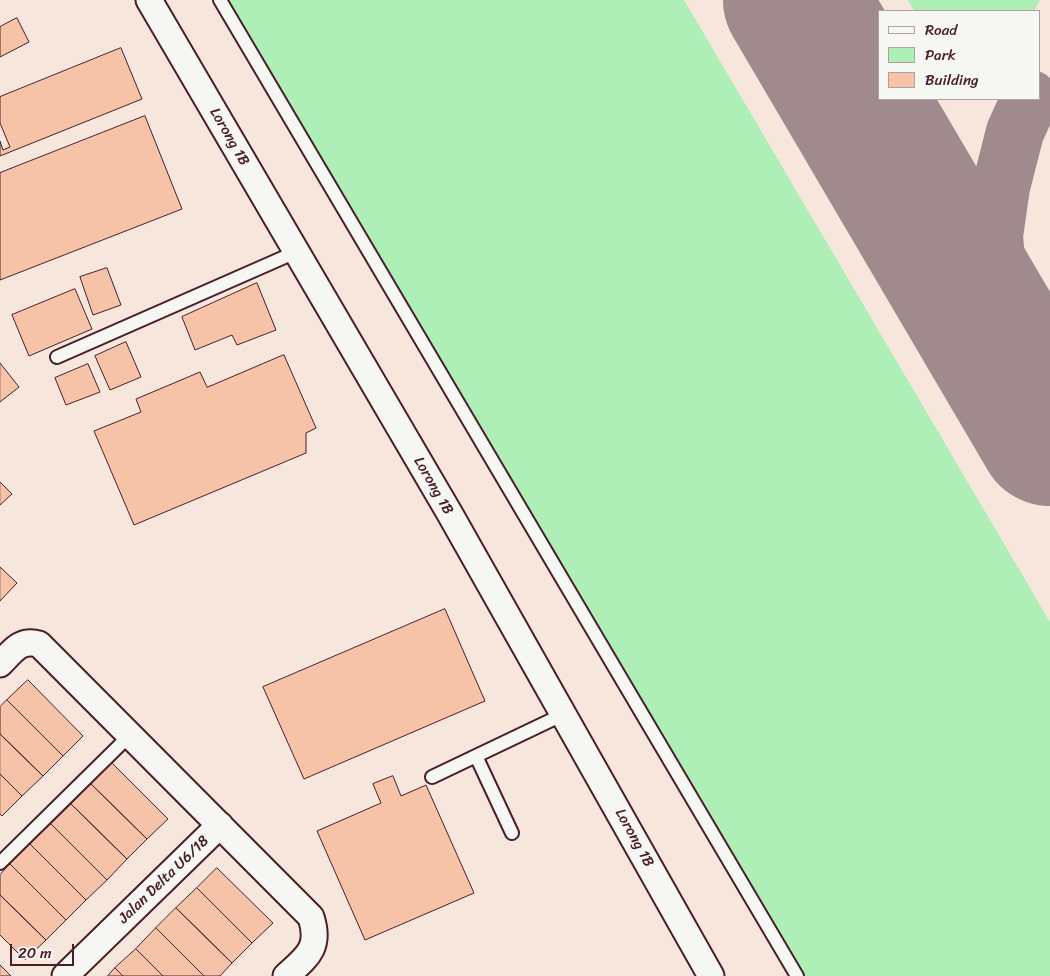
<!DOCTYPE html>
<html>
<head>
<meta charset="utf-8">
<style>
  body { margin:0 }
  #map { position:relative; width:1050px; height:976px; overflow:hidden; background:#f6f6f2; font-family:Sriracha,sans-serif }
  canvas { display:block }
  .legend { position:absolute; left:878px; top:10px; width:162px; height:90px; box-sizing:border-box; background:#f6f6f2; border:1px solid #b1a0a2; margin:0; padding:6px 9px; list-style:none; font-size:15px; color:#4a1f2b }
  .legend li { display:flex; align-items:center; gap:10px; height:25px }
  .legend b { width:25px; border:1px solid #b1a0a2 }
  .scale { position:absolute; left:10px; top:944px; width:64px; height:22px; box-sizing:border-box; border:2px solid #4a1f2b; border-top:0; padding-left:6px; font-size:15px; line-height:18px; white-space:nowrap; color:#4a1f2b; -webkit-text-stroke:4px #f6f6f2; paint-order:stroke }
</style>
</head>
<body>
<div id="map">
<canvas width="1050" height="976"></canvas>
<ul class="legend">
<li><b style="height:6px;background:#f6f6f2"></b>Road</li>
<li><b style="height:14px;background:#aeeeb7"></b>Park</li>
<li><b style="height:14px;background:#f6c2a8"></b>Building</li>
</ul>
<div class="scale">20 m</div>
</div>
<script>
const ctx = document.querySelector('canvas').getContext('2d');
ctx.lineJoin = 'round';
function paint(path, color) {
  ctx.fillStyle = color;
  ctx.fill(path, 'evenodd');
}
function trace(path, color, width, dash) {
  ctx.strokeStyle = color;
  ctx.lineWidth = width;
  ctx.lineCap = dash ? 'butt' : 'round';
  ctx.setLineDash(dash || []);
  ctx.stroke(path);
}
function label(font, color, halo, rows, align = 'center') {
  ctx.font = font + ' Sriracha,sans-serif';
  ctx.lineWidth = 4;
  ctx.setLineDash([]);
  ctx.textBaseline = 'middle';
  ctx.strokeStyle = halo;
  ctx.fillStyle = color;
  for (const [text, x, y, turn = 0] of rows) {
    ctx.save();
    ctx.translate(x, y);
    ctx.rotate((+turn || 0) * Math.PI / 180);
    ctx.textAlign = isNaN(turn) ? turn : align;
    if (halo) ctx.strokeText(text, 0, 0);
    ctx.fillText(text, 0, 0);
    ctx.restore();
  }
}
paint(new Path2D(`
  M0,0H1050V976H0ZM879,11H1039V99H879Z`), '#f6e6dc');
paint(new Path2D(`
  M224,0H684L1050,622V976H793Z
  M908,0H1040L1034,11H914Z`), '#aeeeb7');
trace(new Path2D(`
  M1012,369L998,283L994,236L1001,187L1015,132L1030,99`), '#a08a8e', 58);
trace(new Path2D(`
  M795,0L1050,434`), '#a08a8e', 144);
const building = new Path2D(`
  M17,18L29,42L0,57V27Z
  M121,48L142,99L0,156V141L3,150L10,147L0,123V97Z
  M145,116L182,209L0,280V173Z
  M107,268L121,305L93,315L80,277Z
  M257,283L276,330L237,345L232,335L195,350L182,317Z
  M75,289L92,329L29,356L12,315Z
  M126,342L141,377L110,390L95,356Z
  M284,355L316,428L306,433V453L134,525L94,431L141,412L136,399L200,372L207,387Z
  M0,363L19,387L0,402Z
  M88,364L100,392L66,405L55,378Z
  M0,482L12,494L0,505Z
  M0,567L17,583L0,601Z
  M445,609L485,701L304,779L263,687Z
  M28,680L83,736L63,756L7,700Z
  M7,700L63,756L43,776L0,734V707Z
  M0,734L43,776L22,796L0,774Z
  M112,763L168,819L147,839L91,784Z
  M0,774L22,796L2,816L0,814Z
  M393,776L401,796L426,785L474,893L365,940L317,831L381,803L373,784Z
  M91,784L147,839L127,859L71,804Z
  M71,804L127,859L107,880L51,824Z
  M51,824L107,880L86,900L30,844Z
  M30,844L86,900L66,920L10,864Z
  M10,864L66,920L46,940L0,895V875Z
  M217,868L273,923L252,943L197,888Z
  M197,888L252,943L232,963L176,908Z
  M0,895L46,940L25,960L0,935Z
  M176,908L232,963L220,976H204L156,928Z
  M156,928L204,976H163L136,949Z
  M136,949L163,976H123L115,968Z
  M0,965L11,976H0Z
  M115,968L123,976H108Z`);
paint(building, '#f6c2a8');
trace(building, '#4a1f2b', 1);
const lane = new Path2D(`
  M220,0L797,976
  M57,357L296,252
  M476,756L512,833
  M432,777L564,714
  M0,863L130,735`);
const street = new Path2D(`
  M149,0L450,514L711,976
  M0,664C13,651 20,639 39,644L311,917C321,948 307,957 286,976
  M65,976L220,825`);
trace(lane, '#4a1f2b', 16);
trace(street, '#4a1f2b', 29);
trace(lane, '#f6f6f2', 12);
trace(street, '#f6f6f2', 25);
label('15px', '#4a1f2b', '#f6f6f2', [
  ["Lorong 1B",229,137,60],
  ["Lorong 1B",433,486,60],
  ["Lorong 1B",634,838,61],
  ["Jalan Delta U6/18",164,880,-44]
]);
</script>
</body>
</html>
